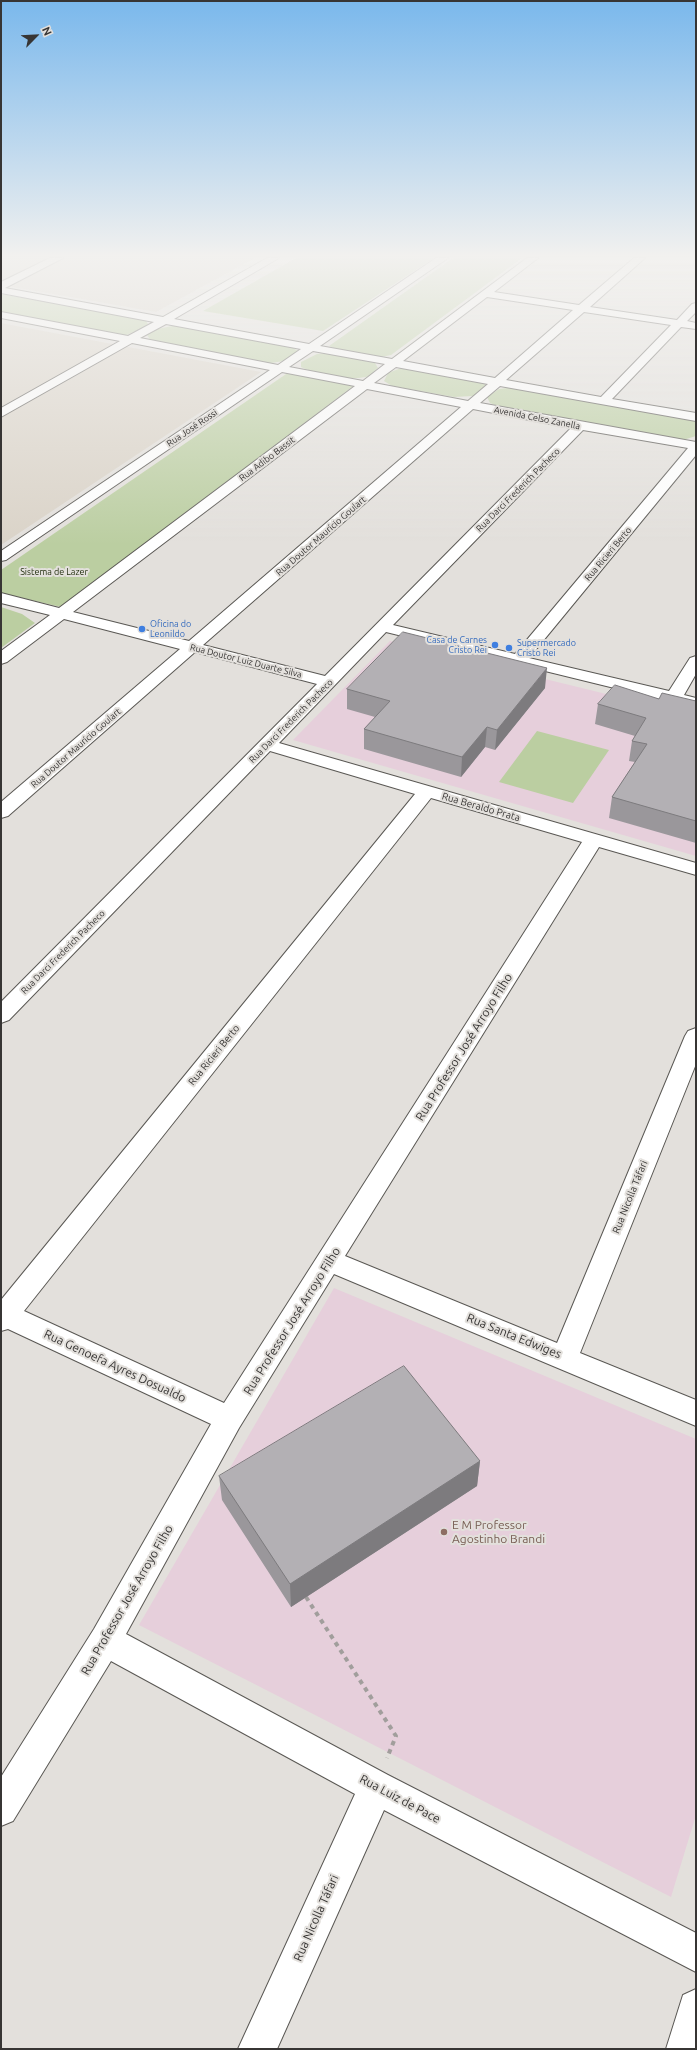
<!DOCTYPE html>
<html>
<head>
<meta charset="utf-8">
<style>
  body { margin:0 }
  #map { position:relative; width:697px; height:2050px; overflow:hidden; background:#e3e0dc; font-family:Ubuntu,sans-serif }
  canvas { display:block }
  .frame { position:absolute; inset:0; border:2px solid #373534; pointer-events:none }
  .north { position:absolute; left:16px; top:16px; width:40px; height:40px; -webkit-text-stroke:3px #e3e0dc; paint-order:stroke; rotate:66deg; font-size:11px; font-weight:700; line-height:16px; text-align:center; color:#373534 }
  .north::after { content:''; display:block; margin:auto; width:14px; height:18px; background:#373534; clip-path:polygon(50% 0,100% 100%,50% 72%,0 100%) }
</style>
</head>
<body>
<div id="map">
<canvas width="697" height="2050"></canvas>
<div class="frame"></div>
<div class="north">N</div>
</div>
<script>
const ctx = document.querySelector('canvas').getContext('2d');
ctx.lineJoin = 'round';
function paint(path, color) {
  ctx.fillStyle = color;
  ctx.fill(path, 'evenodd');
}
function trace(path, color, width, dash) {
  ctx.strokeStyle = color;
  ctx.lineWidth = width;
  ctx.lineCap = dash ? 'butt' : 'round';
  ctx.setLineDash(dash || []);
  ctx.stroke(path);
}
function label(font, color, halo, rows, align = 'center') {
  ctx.font = font + ' Ubuntu,sans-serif';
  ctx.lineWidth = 4;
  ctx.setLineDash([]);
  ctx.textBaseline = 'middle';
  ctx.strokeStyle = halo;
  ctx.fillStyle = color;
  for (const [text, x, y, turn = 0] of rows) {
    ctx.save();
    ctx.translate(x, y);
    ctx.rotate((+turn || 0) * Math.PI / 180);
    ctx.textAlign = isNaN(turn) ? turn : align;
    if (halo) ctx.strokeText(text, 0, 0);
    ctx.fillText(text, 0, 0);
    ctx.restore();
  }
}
paint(new Path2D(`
  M1,258H255L156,312L1,285Z
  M1,323L261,372L1,545Z`), '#dad3c8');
paint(new Path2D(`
  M390,641L696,716V856L293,740Z
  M334,1288L696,1439V1815L671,1897L139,1625Z`), '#e6cfdb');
paint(new Path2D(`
  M296,258H434L323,331L203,311Z
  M453,258H522L391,355C373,360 346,354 329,346Z
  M1,294L145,319L148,324L147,326L124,336L1,313Z
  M177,325L291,346L299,352L284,361L271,363L151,341L147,335L157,329Z
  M327,353L375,363L378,368C375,370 372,374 369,376C354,382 315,374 301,367V362L317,354Z
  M401,368L477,380L486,385L484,390L473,396L454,397L392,386L384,381L388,373Z
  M289,372L356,384L61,607L1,593V570Z
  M515,387L691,420L696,422V436L680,441L500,407L490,403L487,397L499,389Z
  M1,607L22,614L35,623L1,648Z
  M537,731L609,750L573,803L499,782Z`), '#bbcea1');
const minor = new Path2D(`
  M50,258H63L5,288L163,317L267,258H279L174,319L309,344L436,258H448L320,346L392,359L527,258H538L494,292L579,305L634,258H645L590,307L677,320L692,304L696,303V312L687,321L696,323V329L681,327L612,399L696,413V421L500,386L480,403L696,442V455L529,658L669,691L690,658L696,656V674L684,695L696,698V708L386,632L279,743L696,863V875L599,847L345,1256L557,1343L685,1036L688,1031L696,1028V1064L580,1353L696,1400V1426L334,1274L239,1428L126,1634L388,1775L696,1933V1972L384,1810L277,2049H238L355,1794L111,1661L13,1821L1,1826V1777L94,1629L211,1424L8,1329L1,1331V1300L415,794L270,751L9,1020L1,1023V1002L317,684L195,652L8,816L1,818V802L180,649L64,619L7,662L1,664V651L50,615L1,603V593L59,608L355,386L282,372L6,560L1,561V551L270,370L132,343L1,417V408L120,341L1,318V312L128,336L154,322L1,293V282ZM487,297L573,310L495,378L403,361ZM584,312L671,325L601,397L506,380ZM166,324L301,349L278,365L140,338ZM313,351L385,364L363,381L289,367ZM396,367L488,384L468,401L374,383ZM367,389L461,407L189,641L73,612ZM473,409L571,428L325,676L203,645ZM583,430L688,448L515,654L393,625ZM431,798L582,842L224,1403L24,1311Z
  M696,1989V2049H666L683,1995Z`);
trace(minor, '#5a5854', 2);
trace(new Path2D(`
  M306,1597L396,1736L387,1758`), '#a19e9c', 4, [4.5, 4.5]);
paint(minor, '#fff');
paint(new Path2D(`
  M545,688L495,750L485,747L461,777L364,749V729L375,717L347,709V689Z
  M659,699L696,701V843L609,818L612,797L635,762L629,761L632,741L635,736L595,724L598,704Z
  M480,1461L477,1486L291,1607L222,1500L219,1476Z`), '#9a979b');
paint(new Path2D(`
  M547,668L545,688L495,750L497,730Z
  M487,727L485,747L461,777L462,757Z
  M480,1461L477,1486L291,1607L290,1584Z`), '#7d7b7e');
const building = new Path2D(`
  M403,632L547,668L497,730L487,727L462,757L364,729L390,701L347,689Z
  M615,685L659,699L662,693L696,701V821L612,797L647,744L632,741L646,718L598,704Z
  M404,1366L480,1461L290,1584L219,1476Z`);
paint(building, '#b3b0b4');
trace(building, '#7d7b7e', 1);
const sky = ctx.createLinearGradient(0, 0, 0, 545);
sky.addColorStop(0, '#7ab8ec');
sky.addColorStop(0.47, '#f2f1ef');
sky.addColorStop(1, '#f2f1ef00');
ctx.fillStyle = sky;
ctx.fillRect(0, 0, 697, 545);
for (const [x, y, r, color] of [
  [142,629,4,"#3f7fe0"],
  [495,645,4,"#3f7fe0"],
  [509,648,4,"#3f7fe0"],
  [444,1532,4,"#8d6e63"]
]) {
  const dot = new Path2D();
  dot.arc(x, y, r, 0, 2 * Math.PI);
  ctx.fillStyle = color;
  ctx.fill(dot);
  trace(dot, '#e3e0dc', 1.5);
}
label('9px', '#373534', '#e3e0dc', [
  ["Avenida Celso Zanella",537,418,11],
  ["Rua José Rossi",192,428,-34],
  ["Rua Adibo Bassit",267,459,-37],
  ["Rua Darci Frederich Pacheco",518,490,-45],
  ["Rua Doutor Maurício Goulart",321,536,-41],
  ["Rua Ricieri Berto",608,554,-50],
  ["Rua Doutor Luiz Duarte Silva",246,661,14],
  ["Rua Darci Frederich Pacheco",291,721,-45],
  ["Rua Doutor Maurício Goulart",76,748,-41],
  ["Rua Darci Frederich Pacheco",63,952,-45]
]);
label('9px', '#243010', '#e3e0dc', [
  ["Sistema de Lazer",54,572]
]);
label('9px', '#366cbe', '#e3e0dc', [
  ["Oficina do",150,624],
  ["Leonildo",150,634],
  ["Casa de Carnes",487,640,"right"],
  ["Cristo Rei",487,650,"right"],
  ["Supermercado",517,643],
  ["Cristo Rei",517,653]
], 'left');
label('10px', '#373534', '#e3e0dc', [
  ["Rua Beraldo Prata",481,807,16],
  ["Rua Ricieri Berto",214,1055,-51],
  ["Rua Nicolla Táfari",630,1197,-68]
]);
label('12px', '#373534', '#e3e0dc', [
  ["Rua Professor José Arroyo Filho",464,1047,-58],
  ["Rua Professor José Arroyo Filho",292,1321,-58],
  ["Rua Santa Edwiges",514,1336,22],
  ["Rua Genoefa Ayres Dosualdo",115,1366,25],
  ["Rua Professor José Arroyo Filho",127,1600,-60],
  ["Rua Luiz de Pace",400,1799,28],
  ["Rua Nicolla Táfari",316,1918,-66]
]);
label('12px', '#785e54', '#e3e0dc', [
  ["E M Professor",452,1525],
  ["Agostinho Brandi",452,1539]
], 'left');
</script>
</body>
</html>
